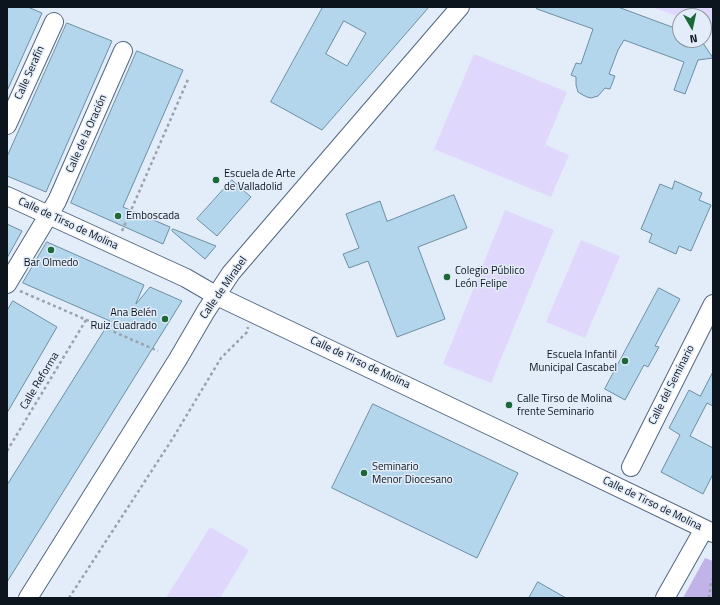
<!DOCTYPE html>
<html>
<head>
<meta charset="utf-8">
<style>
  body { margin:0 }
  #map { position:relative; width:720px; height:605px; overflow:hidden; background:#e3edf9; font-family:"Titillium Web",sans-serif }
  canvas { display:block }
  .frame { position:absolute; inset:0; border:8px solid #0c141e; pointer-events:none }
  .north { position:absolute; left:672px; top:8px; width:40px; height:40px; box-sizing:border-box; background:#e3edf9; border:1px solid #8d96a1; border-radius:50%; rotate:171deg; font-size:11px; font-weight:700; line-height:16px; text-align:center; color:#0c141e }
  .north::after { content:''; display:block; margin:auto; width:14px; height:18px; background:#1b6939; clip-path:polygon(50% 0,100% 100%,50% 72%,0 100%) }
</style>
</head>
<body>
<div id="map">
<canvas width="720" height="605"></canvas>
<div class="frame"></div>
<div class="north">N</div>
</div>
<script>
const ctx = document.querySelector('canvas').getContext('2d');
ctx.lineJoin = 'round';
function paint(path, color) {
  ctx.fillStyle = color;
  ctx.fill(path, 'evenodd');
}
function trace(path, color, width, dash) {
  ctx.strokeStyle = color;
  ctx.lineWidth = width;
  ctx.lineCap = dash ? 'butt' : 'round';
  ctx.setLineDash(dash || []);
  ctx.stroke(path);
}
function label(font, color, halo, rows, align = 'center') {
  ctx.font = font + ' "Titillium Web",sans-serif';
  ctx.lineWidth = 3;
  ctx.setLineDash([]);
  ctx.textBaseline = 'middle';
  ctx.strokeStyle = halo;
  ctx.fillStyle = color;
  for (const [text, x, y, turn = 0] of rows) {
    ctx.save();
    ctx.translate(x, y);
    ctx.rotate((+turn || 0) * Math.PI / 180);
    ctx.textAlign = isNaN(turn) ? turn : align;
    if (halo) ctx.strokeText(text, 0, 0);
    ctx.fillText(text, 0, 0);
    ctx.restore();
  }
}
paint(new Path2D(`
  M652,7H713V28L704,25V16L680,17Z
  M474,54L567,92L543,150L546,145L569,155L551,197L434,149Z
  M505,210L554,230L491,383L443,364Z
  M581,240L620,256L585,338L546,322Z
  M210,527L249,550L220,598H166Z`), '#e0d7fc');
paint(new Path2D(`
  M705,558L713,561V598H683Z`), '#c1b3e7');
const building = new Path2D(`
  M7,7H28L42,13L7,91Z
  M323,7H429L322,130L271,102ZM344,21L366,33L347,66L326,54Z
  M537,7H618L680,30V40H701L713,58L698,60L685,94L674,90L684,62L624,40L618,50L609,74L615,76L610,89L605,88L598,96L591,98L587,97L581,94L578,92L576,85V77L571,75L576,63L581,64L593,29L537,9Z
  M67,23L112,41L46,192L7,176V157Z
  M137,51L183,70L123,207L170,227L163,244L71,203Z
  M232,180L251,197L217,236L197,219Z
  M675,181L702,193L699,200L711,205L691,251L679,246L676,254L649,242L652,234L641,229L660,184L672,189Z
  M454,195L467,228L418,247L445,319L397,337L368,261L349,268L343,254L359,248L346,214L380,201L387,221Z
  M7,224L22,231L7,258Z
  M173,229L216,246L205,259L172,231Z
  M47,242L144,285L136,303V304L150,287L182,301L7,582V485L110,321L23,283Z
  M659,288L680,299L655,346L659,347L648,367L644,365L625,400L605,389Z
  M13,301L57,327L7,413V311Z
  M713,372V406L707,403L690,436L713,448V474L703,494L661,472L680,435L669,428L689,390L700,396Z
  M373,404L518,473L477,558L332,488Z
  M538,582L566,598H529Z`);
paint(building, '#b3d6ec');
trace(building, '#6c8ea1', 1);
const minor = new Path2D(`
  M7,125L54,22
  M7,196L186,278L217,296L499,430L713,533
  M7,284L57,201L123,51
  M631,467L713,304
  M28,598L178,359L206,311L231,273L460,7
  M665,598L704,529`);
trace(minor, '#536781', 20);
trace(new Path2D(`
  M122,231L189,77
  M20,291L158,351
  M7,451L86,320
  M69,598L173,438L221,358L247,332L248,327
  M709,598L711,582L713,579`), '#99a2ae', 2.5, [3, 3]);
trace(minor, '#fff', 18);
for (const [x, y, r, color] of [
  [216,180,4,"#1b6939"],
  [118,216,4,"#1b6939"],
  [51,250,4,"#1b6939"],
  [447,277,4,"#1b6939"],
  [165,319,4,"#1b6939"],
  [625,361,4,"#1b6939"],
  [509,405,4,"#1b6939"],
  [364,473,4,"#1b6939"]
]) {
  const dot = new Path2D();
  dot.arc(x, y, r, 0, 2 * Math.PI);
  ctx.fillStyle = color;
  ctx.fill(dot);
  trace(dot, '#e3edf9', 1.5);
}
label('11px', '#0c141e', '#e3edf9', [
  ["Calle Serafín",30,73,-66],
  ["Calle de la Oración",87,134,-66],
  ["Calle de Tirso de Molina",68,224,25],
  ["Calle de Mirabel",224,288,-55],
  ["Calle de Tirso de Molina",360,363,25],
  ["Calle Reforma",40,381,-59],
  ["Calle del Seminario",672,385,-63],
  ["Calle de Tirso de Molina",652,504,26]
]);
label('11px', '#0c141e', '#e3edf9', [
  ["Escuela de Arte",224,174],
  ["de Valladolid",224,187],
  ["Emboscada",126,216],
  ["Bar Olmedo",51,263,"center"],
  ["Colegio Público",455,271],
  ["León Felipe",455,284],
  ["Ana Belén",157,313,"right"],
  ["Ruiz Cuadrado",157,326,"right"],
  ["Escuela Infantil",617,355,"right"],
  ["Municipal Cascabel",617,368,"right"],
  ["Calle Tirso de Molina",517,399],
  ["frente Seminario",517,412],
  ["Seminario",372,467],
  ["Menor Diocesano",372,480]
], 'left');
</script>
</body>
</html>
